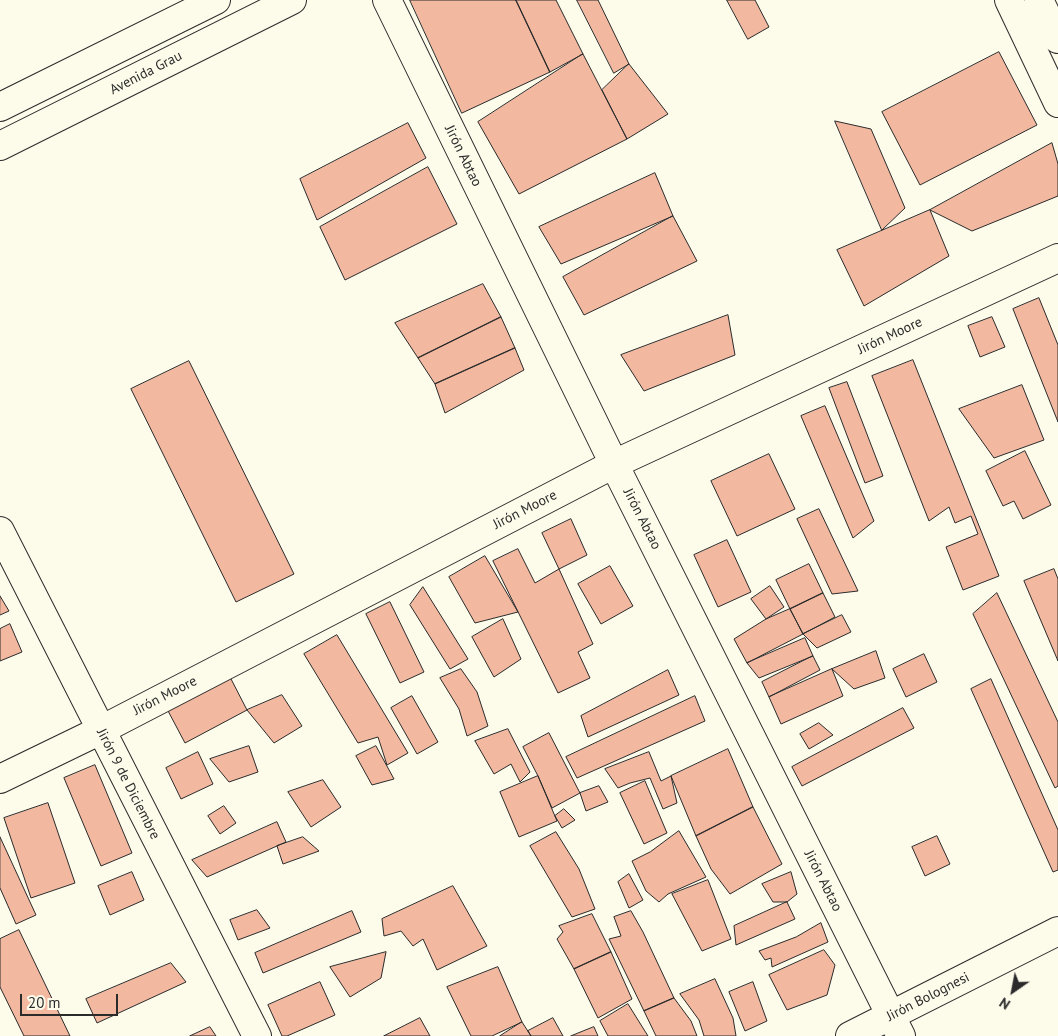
<!DOCTYPE html>
<html>
<head>
<meta charset="utf-8">
<style>
  body { margin:0 }
  #map { position:relative; width:1058px; height:1036px; overflow:hidden; background:#fdfbea; font-family:"PT Sans",sans-serif }
  canvas { display:block }
  .north { position:absolute; left:988px; top:966px; width:50px; height:50px; -webkit-text-stroke:4px #fdfbea; paint-order:stroke; rotate:213deg; font-size:14px; font-weight:700; line-height:20px; text-align:center; color:#2b2b2b }
  .north::after { content:''; display:block; margin:auto; width:18px; height:22px; background:#2b2b2b; clip-path:polygon(50% 0,100% 100%,50% 72%,0 100%) }
  .scale { position:absolute; left:20px; top:994px; width:98px; height:22px; box-sizing:border-box; border:2px solid #2b2b2b; border-top:0; padding-left:6px; font-size:15px; line-height:18px; white-space:nowrap; color:#2b2b2b; -webkit-text-stroke:4px #fdfbea; paint-order:stroke }
</style>
</head>
<body>
<div id="map">
<canvas width="1058" height="1036"></canvas>
<div class="north">N</div>
<div class="scale">20 m</div>
</div>
<script>
const ctx = document.querySelector('canvas').getContext('2d');
ctx.lineJoin = 'round';
function paint(path, color) {
  ctx.fillStyle = color;
  ctx.fill(path, 'evenodd');
}
function trace(path, color, width, dash) {
  ctx.strokeStyle = color;
  ctx.lineWidth = width;
  ctx.lineCap = dash ? 'butt' : 'round';
  ctx.setLineDash(dash || []);
  ctx.stroke(path);
}
function label(font, color, halo, rows, align = 'center') {
  ctx.font = font + ' "PT Sans",sans-serif';
  ctx.lineWidth = 4;
  ctx.setLineDash([]);
  ctx.textBaseline = 'middle';
  ctx.strokeStyle = halo;
  ctx.fillStyle = color;
  for (const [text, x, y, turn = 0] of rows) {
    ctx.save();
    ctx.translate(x, y);
    ctx.rotate((+turn || 0) * Math.PI / 180);
    ctx.textAlign = isNaN(turn) ? turn : align;
    if (halo) ctx.strokeText(text, 0, 0);
    ctx.fillText(text, 0, 0);
    ctx.restore();
  }
}
const building = new Path2D(`
  M410,0H516L550,72L462,113Z
  M516,0H556L583,54L550,72Z
  M577,0H598L629,64L614,73Z
  M727,0H755L769,27L748,39Z
  M999,52L1037,125L920,185L882,112Z
  M583,54L627,139L519,194L478,122Z
  M629,64L668,114L627,139L602,90Z
  M835,121L871,129L905,208L882,230Z
  M408,123L426,158L317,220L300,179Z
  M1052,143L1058,164V196L972,231L930,210Z
  M428,167L457,224L345,280L320,227Z
  M655,173L673,216L561,264L539,227Z
  M930,210L949,256L864,306L837,250Z
  M673,216L697,261L584,315L563,277Z
  M483,284L501,317L418,358L395,323Z
  M1039,298L1058,345V422L1013,309Z
  M728,315L735,355L644,391L621,355Z
  M501,317L515,348L435,384L418,358Z
  M992,317L1005,347L980,357L968,326Z
  M515,348L524,370L445,413L435,384Z
  M913,360L999,576L963,590L946,547L978,534L971,516L955,523L949,507L929,521L872,376Z
  M189,361L294,574L236,602L131,389Z
  M847,382L883,476L865,483L829,388Z
  M1022,385L1044,440L994,458L959,409Z
  M825,406L874,521L853,538L801,416Z
  M1025,451L1051,505L1023,519L1014,501L1003,506L986,471Z
  M769,454L795,509L737,536L711,481Z
  M819,509L858,591L832,594L797,519Z
  M571,519L587,555L559,569L542,533Z
  M727,540L751,592L718,607L694,555Z
  M518,549L535,583L559,569L593,644L578,652L590,678L558,693L493,561Z
  M485,556L518,612L475,623L449,577Z
  M809,564L823,593L790,609L776,580Z
  M610,566L633,606L601,624L578,584Z
  M1054,569L1058,579V661L1024,581Z
  M770,586L784,607L766,619L751,599Z
  M423,587L468,659L450,669L410,605Z
  M823,593L835,617L803,634L790,609Z
  M997,593L1058,722V786L1055,788L973,614Z
  M0,596L9,611L0,615Z
  M390,602L424,672L400,683L366,614Z
  M790,609L803,634L747,663L734,639L766,619Z
  M842,615L851,632L817,648L803,634Z
  M503,619L521,659L494,677L472,637Z
  M10,624L22,652L0,661V629Z
  M337,635L408,753L387,765L378,737L358,743L304,654Z
  M805,638L813,656L759,678L747,663Z
  M876,651L885,678L854,689L832,669Z
  M924,654L937,682L906,697L893,669Z
  M813,656L820,670L769,697L762,682Z
  M461,669L477,692L488,726L467,736L459,709L440,678Z
  M832,669L843,696L781,724L769,697Z
  M668,670L679,695L588,737L581,716Z
  M230,677L247,710L185,743L167,709Z
  M991,679L1058,830V870L1053,872L971,689Z
  M282,695L302,726L274,743L247,710Z
  M412,696L438,742L417,754L391,708Z
  M695,696L705,721L577,778L566,757Z
  M903,708L914,728L802,786L792,767Z
  M819,723L833,735L809,749L800,734Z
  M508,729L530,772L520,782L511,764L494,774L475,741Z
  M549,733L580,793L552,808L538,776L523,747Z
  M249,746L258,772L229,782L210,759Z
  M376,746L394,779L372,785L356,756Z
  M728,749L753,807L696,836L671,776Z
  M198,752L213,784L181,799L166,768Z
  M649,752L661,781L671,776L677,803L663,809L650,778L630,783L618,788L605,769Z
  M95,765L132,853L101,866L64,778Z
  M538,776L557,821L519,837L500,792Z
  M323,780L341,807L311,827L288,792Z
  M645,781L667,833L644,844L620,793Z
  M599,786L608,802L586,811L580,793Z
  M48,803L75,883L31,898L4,818Z
  M224,806L236,823L220,834L208,816Z
  M753,807L782,864L730,894L711,869L696,836Z
  M564,809L575,820L562,828L555,816Z
  M277,822L286,842L207,877L192,860Z
  M679,831L706,877L668,894L659,902L646,891L632,861L650,852Z
  M556,832L579,869L595,909L572,917L530,846Z
  M937,836L950,864L925,876L912,847Z
  M0,837L36,915L16,924L0,888Z
  M303,837L319,851L283,864L277,846Z
  M132,872L144,900L110,915L98,886Z
  M791,872L797,894L787,902H773L762,884Z
  M629,874L643,900L629,908L618,882Z
  M708,880L731,939L702,951L672,894Z
  M453,886L487,946L437,970L423,939L413,946L401,931L384,936L382,919Z
  M787,902L795,919L736,945L734,926Z
  M257,910L270,928L238,940L230,920Z
  M352,911L361,932L263,973L255,953Z
  M631,911L643,932L674,998L644,1011L609,939L621,936L614,917Z
  M592,914L611,952L574,969L557,939L563,932L559,926Z
  M821,923L828,942L772,967L771,958L765,960L759,951L796,937Z
  M19,930L70,1036H24L0,987V939Z
  M824,950L835,965L827,995L787,1010L769,975Z
  M386,952L381,978L350,997L330,967Z
  M611,952L632,999L598,1018L574,969Z
  M171,963L186,982L97,1023L86,999Z
  M498,967L522,1022L492,1036H471L447,987Z
  M715,979L733,1018L736,1036H704L699,1020L680,994Z
  M320,982L335,1015L287,1036H282L268,1005Z
  M753,982L767,1021L745,1031L729,992Z
  M674,998L691,1021L697,1036H656L644,1011Z
  M628,1004L648,1036H608L600,1021Z
  M420,1018L430,1036H384Z
  M553,1018L563,1036H531L528,1031Z
  M522,1022L531,1036H500Z
  M210,1027L216,1036H190Z
  M594,1027L598,1036H571Z`);
paint(building, '#f2b8a0');
trace(building, '#2b2b2b', 1);
const minor = new Path2D(`
  M387,0L614,464L901,1036
  M0,531L257,1036
  M0,779L101,730L614,464L1058,258
  M850,1036L1058,931`);
const major = new Path2D(`
  M1009,0L1058,103
  M1039,0L1058,39
  M0,107L216,0
  M0,146L292,0`);
trace(minor, '#2b2b2b', 30);
trace(major, '#2b2b2b', 30);
trace(minor, '#fdfbea', 28);
trace(major, '#fdfbea', 28);
label('14px', '#2b2b2b', '#fdfbea', [
  ["Avenida Grau",146,73,-27],
  ["Jirón Abtao",463,156,64],
  ["Jirón Moore",890,336,-25],
  ["Jirón Moore",525,510,-27],
  ["Jirón Abtao",642,519,63],
  ["Jirón Moore",165,696,-27],
  ["Jirón 9 de Diciembre",128,784,63],
  ["Jirón Abtao",823,881,63],
  ["Jirón Bolognesi",928,997,-27]
]);
</script>
</body>
</html>
